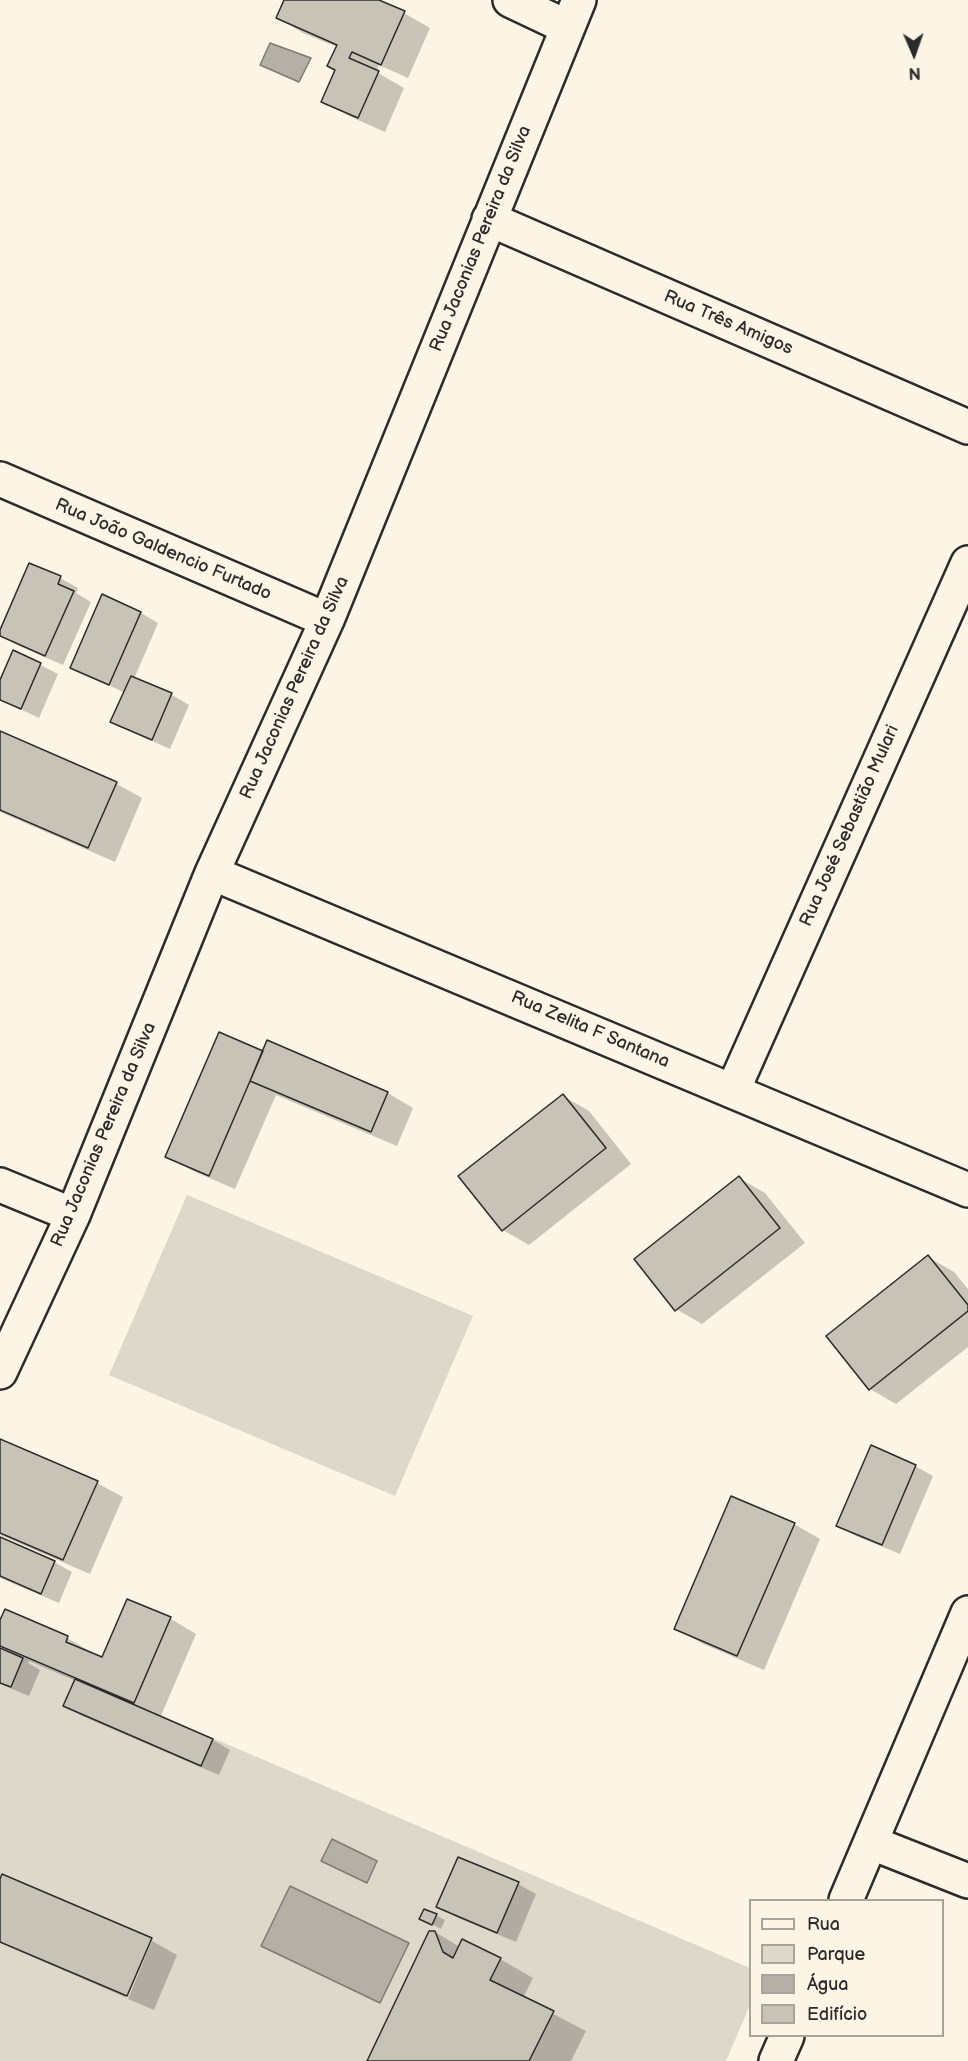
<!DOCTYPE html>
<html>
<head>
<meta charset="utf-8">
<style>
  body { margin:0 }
  #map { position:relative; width:968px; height:2061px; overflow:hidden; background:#fcf5e5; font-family:"Balsamiq Sans",sans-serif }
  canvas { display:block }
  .legend { position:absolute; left:749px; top:1899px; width:195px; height:138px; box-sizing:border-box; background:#fcf5e5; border:2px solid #a8a49b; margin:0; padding:8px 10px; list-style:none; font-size:18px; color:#2b2b2b }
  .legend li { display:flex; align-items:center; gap:12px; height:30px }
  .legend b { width:30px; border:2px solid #a8a49b }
  .north { position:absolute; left:884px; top:24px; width:60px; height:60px; -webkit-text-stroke:4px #fcf5e5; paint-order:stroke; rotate:178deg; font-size:16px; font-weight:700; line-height:24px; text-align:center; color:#2b2b2b }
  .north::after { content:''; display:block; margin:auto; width:21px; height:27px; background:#2b2b2b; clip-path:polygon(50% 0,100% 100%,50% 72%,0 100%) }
</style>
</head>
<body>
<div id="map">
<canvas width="968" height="2061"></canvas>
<ul class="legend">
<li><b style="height:8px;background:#fcf5e5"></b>Rua</li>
<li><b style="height:16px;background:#ded8ca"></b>Parque</li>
<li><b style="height:16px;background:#b4b0a5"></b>Água</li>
<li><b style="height:16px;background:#c8c3b7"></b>Edifício</li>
</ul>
<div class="north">N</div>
</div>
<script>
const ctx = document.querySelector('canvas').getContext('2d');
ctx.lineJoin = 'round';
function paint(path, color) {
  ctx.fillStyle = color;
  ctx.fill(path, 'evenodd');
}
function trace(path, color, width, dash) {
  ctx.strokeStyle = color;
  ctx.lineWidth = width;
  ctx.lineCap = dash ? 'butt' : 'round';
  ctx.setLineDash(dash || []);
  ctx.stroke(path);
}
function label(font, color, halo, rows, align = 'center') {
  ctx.font = font + ' "Balsamiq Sans",sans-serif';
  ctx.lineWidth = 4.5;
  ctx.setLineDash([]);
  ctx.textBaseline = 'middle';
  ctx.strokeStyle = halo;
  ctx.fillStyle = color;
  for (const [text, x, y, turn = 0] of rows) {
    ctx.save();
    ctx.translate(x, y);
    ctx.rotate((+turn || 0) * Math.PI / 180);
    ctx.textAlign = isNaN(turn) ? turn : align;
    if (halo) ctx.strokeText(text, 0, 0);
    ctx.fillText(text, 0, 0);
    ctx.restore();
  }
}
paint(new Path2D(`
  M187,1195L473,1316L395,1496L109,1375Z
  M0,1647L750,1968V2005L726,2061H0Z`), '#ded8ca');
const water = new Path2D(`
  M270,43L311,58L299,82L260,65Z
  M332,1839L377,1861L367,1883L321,1861Z
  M290,1886L409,1943L380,2003L261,1946Z`);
paint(water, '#b4b0a5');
trace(water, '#7d7b74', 1.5);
paint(new Path2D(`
  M285,0H375L404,13L430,28L408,78L379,65L376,72L404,88L385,132L349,116L323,101L337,70V47L303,33L278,18Z
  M60,578L78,588L76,593L91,602L63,665L17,645L0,635Z
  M103,596L141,613L158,623L134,679L172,695L189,705L170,749L130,731L112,721L125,693L72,667Z
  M14,652L58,674L39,718L0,699V684Z
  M0,733L117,784L142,798L115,862L0,812Z
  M268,1042L388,1093L413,1108L397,1146L276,1095L235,1189L193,1171L167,1156L263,1053Z
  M563,1096L589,1111L631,1164L529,1245L503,1230Z
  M739,1178L765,1193L805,1243L702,1324L676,1309Z
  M928,1257L954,1272L968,1289V1347L896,1404L870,1389Z
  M0,1441L97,1483L123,1497L90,1574L0,1535Z
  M872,1447L915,1466L933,1476L900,1554L856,1536L838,1525Z
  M794,1524L820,1539L764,1670L701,1643L676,1628Z
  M0,1539L54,1562L72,1572L59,1603L0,1578Z
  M128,1601L171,1619L196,1634L160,1718L213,1740L230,1750L219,1775L82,1716L64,1706L76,1681L29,1661L28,1663L40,1670L29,1696L0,1684V1650L12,1655L13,1653L0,1646V1623L67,1638L93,1653L92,1655L103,1659Z
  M459,1859L518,1884L536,1894L516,1942L456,1917L438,1906Z
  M3,1876L152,1940H149L125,1997L0,1943V1883Z
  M425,1910L445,1920L441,1929L430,1923Z
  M435,1932L460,1947L500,1959L533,1978L523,1998L586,2031L571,2061H368Z
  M152,1941L177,1955L154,2010L128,1999Z`), '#0003');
const building = new Path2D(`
  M284,0H379L405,11L381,65L352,52L349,58L379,71L358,118L321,102L335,70L327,66L337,45L276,18Z
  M29,563L61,576L58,584L74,591L45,656L0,636V630Z
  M102,594L141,612L109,685L70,668Z
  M13,650L41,663L21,709L0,700V680Z
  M131,676L172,693L152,740L110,722Z
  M0,731L117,782L88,848L0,810Z
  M219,1032L263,1051L209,1176L165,1157Z
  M267,1040L388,1092L371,1132L250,1081Z
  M563,1094L606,1148L502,1231L458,1176Z
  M739,1176L780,1228L675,1311L634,1259Z
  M928,1255L968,1305V1311L869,1390L826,1336Z
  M0,1439L98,1481L63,1560L0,1533Z
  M871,1445L916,1465L882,1545L836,1526Z
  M731,1496L795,1523L737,1656L674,1629Z
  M0,1537L55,1561L41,1594L0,1576Z
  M127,1599L171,1617L134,1703L0,1646V1620L5,1609L68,1636L66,1642L102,1657Z
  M0,1648L23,1658L11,1687L0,1683Z
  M75,1679L213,1739L201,1766L63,1706Z
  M458,1857L519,1882L497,1933L436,1907Z
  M2,1874L152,1938L127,1996L0,1942V1879Z
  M424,1909L437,1914L432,1925L419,1919Z
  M429,1931H435L443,1952L453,1958L462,1939L501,1958L490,1980L554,2011L529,2061H367Z`);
paint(building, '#c8c3b7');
trace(building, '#2b2b2b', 1.5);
const minor = new Path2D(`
  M510,0L567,27
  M489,219L968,427
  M0,479L327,620
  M212,873L968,1190
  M733,1090L968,563
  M0,1185L73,1215
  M0,1372L73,1215L212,873L327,620L579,0
  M872,1843L968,1881`);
const tertiary = new Path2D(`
  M846,1900L968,1613
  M776,2061L787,2036`);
trace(minor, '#2b2b2b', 38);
trace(tertiary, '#2b2b2b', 38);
trace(minor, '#fcf5e5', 33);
trace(tertiary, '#fcf5e5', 33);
label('18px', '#2b2b2b', '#fcf5e5', [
  ["Rua Jaconias Pereira da Silva",481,239,-68],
  ["Rua Três Amigos",728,323,23],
  ["Rua João Galdencio Furtado",163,550,23],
  ["Rua Jaconias Pereira da Silva",295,688,-66],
  ["Rua José Sebastião Mulari",850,826,-66],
  ["Rua Zelita F Santana",590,1030,23],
  ["Rua Jaconias Pereira da Silva",104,1135,-67]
]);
</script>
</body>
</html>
